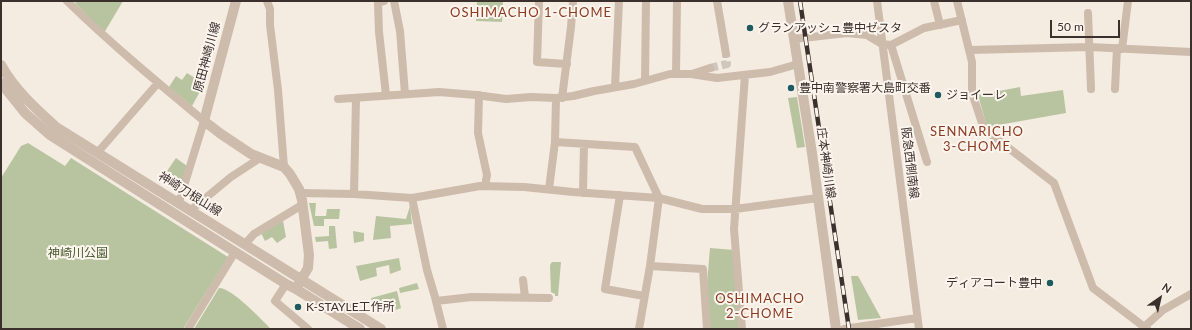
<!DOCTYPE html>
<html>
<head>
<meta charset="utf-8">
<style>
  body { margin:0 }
  #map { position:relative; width:1192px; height:330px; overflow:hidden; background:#f4ebe1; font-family:Lato,sans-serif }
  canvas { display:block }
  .frame { position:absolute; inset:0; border:2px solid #3b302b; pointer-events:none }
  .north { position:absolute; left:1140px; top:278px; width:40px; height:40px; -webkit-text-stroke:3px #fbf5ee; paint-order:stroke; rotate:34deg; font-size:11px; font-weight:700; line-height:16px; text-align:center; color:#3b302b }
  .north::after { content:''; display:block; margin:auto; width:14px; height:18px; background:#3b302b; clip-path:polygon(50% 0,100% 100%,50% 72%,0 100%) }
  .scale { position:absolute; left:1050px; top:20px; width:70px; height:18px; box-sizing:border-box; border:2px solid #3b302b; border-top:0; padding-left:5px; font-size:12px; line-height:14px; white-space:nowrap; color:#3b302b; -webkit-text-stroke:3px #fbf5ee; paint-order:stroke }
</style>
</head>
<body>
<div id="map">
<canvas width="1192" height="330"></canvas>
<div class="frame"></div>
<div class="north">N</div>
<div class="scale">50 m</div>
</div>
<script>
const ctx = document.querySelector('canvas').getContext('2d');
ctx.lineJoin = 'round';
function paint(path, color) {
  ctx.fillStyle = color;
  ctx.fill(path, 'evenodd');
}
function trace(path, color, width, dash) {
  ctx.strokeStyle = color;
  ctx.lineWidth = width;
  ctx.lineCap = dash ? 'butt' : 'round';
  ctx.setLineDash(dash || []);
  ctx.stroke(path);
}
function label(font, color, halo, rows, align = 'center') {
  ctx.font = font + ' Lato,"Noto Sans JP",sans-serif';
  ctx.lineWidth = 4;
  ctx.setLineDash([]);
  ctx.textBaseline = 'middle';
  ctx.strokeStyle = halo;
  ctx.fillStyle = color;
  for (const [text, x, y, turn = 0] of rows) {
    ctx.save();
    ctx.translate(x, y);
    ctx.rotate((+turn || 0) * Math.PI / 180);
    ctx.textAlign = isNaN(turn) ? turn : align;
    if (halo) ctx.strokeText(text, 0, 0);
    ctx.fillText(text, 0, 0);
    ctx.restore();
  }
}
paint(new Path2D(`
  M78,1H123L104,33L75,3Z
  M477,1H503L502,22L476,21Z
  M187,73L201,82L200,84L203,86L192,106L169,87L176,76L182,80Z
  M1020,87L1021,96L1063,90L1066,113L987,127L978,95Z
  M797,97L805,147L797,148L788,98Z
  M28,143L65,166L71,158L228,257L183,329H1V178L21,146Z
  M176,158L187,166L182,182L167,171Z
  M309,203H316L315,216H326L327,209H340L339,219H324V226H314Z
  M410,206L412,224L390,226L391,238L373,240L376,216L406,219Z
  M283,221L286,237L277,243L272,237L265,241L261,233Z
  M329,226H335L337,248L329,249L328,241L316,242L315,237L329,236Z
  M353,231L364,233V241L354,243Z
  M710,248L734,250L740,329H709L707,284Z
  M399,258L401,270L390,274L389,265L376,268L377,276L360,281L356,266Z
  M552,262H561L558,296H555V294L551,292L550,265Z
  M851,276H858L881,318L858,320Z
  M417,283L419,289L400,293L399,288Z
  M219,288C232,288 261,319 271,329H194Z
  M397,291L401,308L396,310L395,307L386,309L384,302L373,305L371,298Z`), '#b8c4a0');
trace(new Path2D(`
  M710,68L727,64L726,54`), '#cfc6bd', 8, [8, 4]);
trace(new Path2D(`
  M67,1C110,43 157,82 204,121L179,202
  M267,1L270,9V25L278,90L284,167
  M384,1L378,3L379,32L386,95
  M394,1L400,31L405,94
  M539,1L537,62L567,64
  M717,1L726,54
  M877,1L919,329
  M934,1L940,25
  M957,1L972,62V93L984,129L1054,183L1093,288L1147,329
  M1088,13L1091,89
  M794,39L847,33L867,35L882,44L891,45L924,28L962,20
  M891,45L927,162
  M1122,49L1128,1
  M970,50L1090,47L1191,52
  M676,74L677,1
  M692,74L710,68
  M645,81L646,1
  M615,87L619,1
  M1115,89L1117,48
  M479,95L478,133L487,175L485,186
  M562,98L571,27L573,1
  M338,99L439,92L476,95L506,99L531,97L556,98L573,96L594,91L634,84L670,74H691L717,78L770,72L798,64
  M555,142L635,147L659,198L650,266L639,329
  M98,152L158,83
  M549,189L555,142L556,98
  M300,193L354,194L412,198
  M583,193L584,144
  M354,194L356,98
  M620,195L605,289L644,296
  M191,210L231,177L260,158
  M245,244L254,234L302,205
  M650,266L703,269L707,329
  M523,280L525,297
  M286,284L275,301L308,329
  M436,301L472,297L549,298
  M1144,327L1163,310L1191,294
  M188,329L235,252
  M443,329L435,297L427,270L412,198L480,186L524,187L573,192L659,198L702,209H735L818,198
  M742,329L734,229L745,75
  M844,329L917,318`), '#cdbbac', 8);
trace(new Path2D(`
  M236,1L204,121L221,134L251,154L284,167L290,174L299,189L302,200L309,255L308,268L298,285
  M788,1L812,153L836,329
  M1,65C15,90 35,108 56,127L381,329
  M1,83L25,113L50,135L235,252L286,284L296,289L360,329`), '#cdbbac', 10);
const rail = new Path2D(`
  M800,1L849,329`);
trace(rail, '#3b302b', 4.5);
trace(rail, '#fbf5ee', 3, [9]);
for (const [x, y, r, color] of [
  [750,28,4,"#1f5a5e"],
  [791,88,4,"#1f5a5e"],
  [938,95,4,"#1f5a5e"],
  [1050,283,4,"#1f5a5e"],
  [298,307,4,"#1f5a5e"]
]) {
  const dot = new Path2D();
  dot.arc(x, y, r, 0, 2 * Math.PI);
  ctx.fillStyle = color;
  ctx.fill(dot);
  trace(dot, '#fbf5ee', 1.5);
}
label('12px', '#3b302b', '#fbf5ee', [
  ["グランアッシュ豊中ゼスタ",758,28],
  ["豊中南警察署大島町交番",799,88],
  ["ジョイーレ",946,95],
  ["ディアコート豊中",1042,283,"right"],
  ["K-STAYLE工作所",306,307]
], 'left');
label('12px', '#3b302b', '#fbf5ee', [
  ["原田神崎川線",207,57,-75],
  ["庄本神崎川線",826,163,82],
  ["阪急西側南線",910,163,83],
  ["神崎刀根山線",190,194,32]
]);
label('12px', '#4a5a2e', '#fbf5ee', [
  ["神崎川公園",78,253]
]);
ctx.letterSpacing = '1px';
label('13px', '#8c3b22', '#fbf5ee', [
  ["OSHIMACHO 1-CHOME",531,13],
  ["SENNARICHO",977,132],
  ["3-CHOME",977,147],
  ["OSHIMACHO",760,299],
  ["2-CHOME",760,314]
]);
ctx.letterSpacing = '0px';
</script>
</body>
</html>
